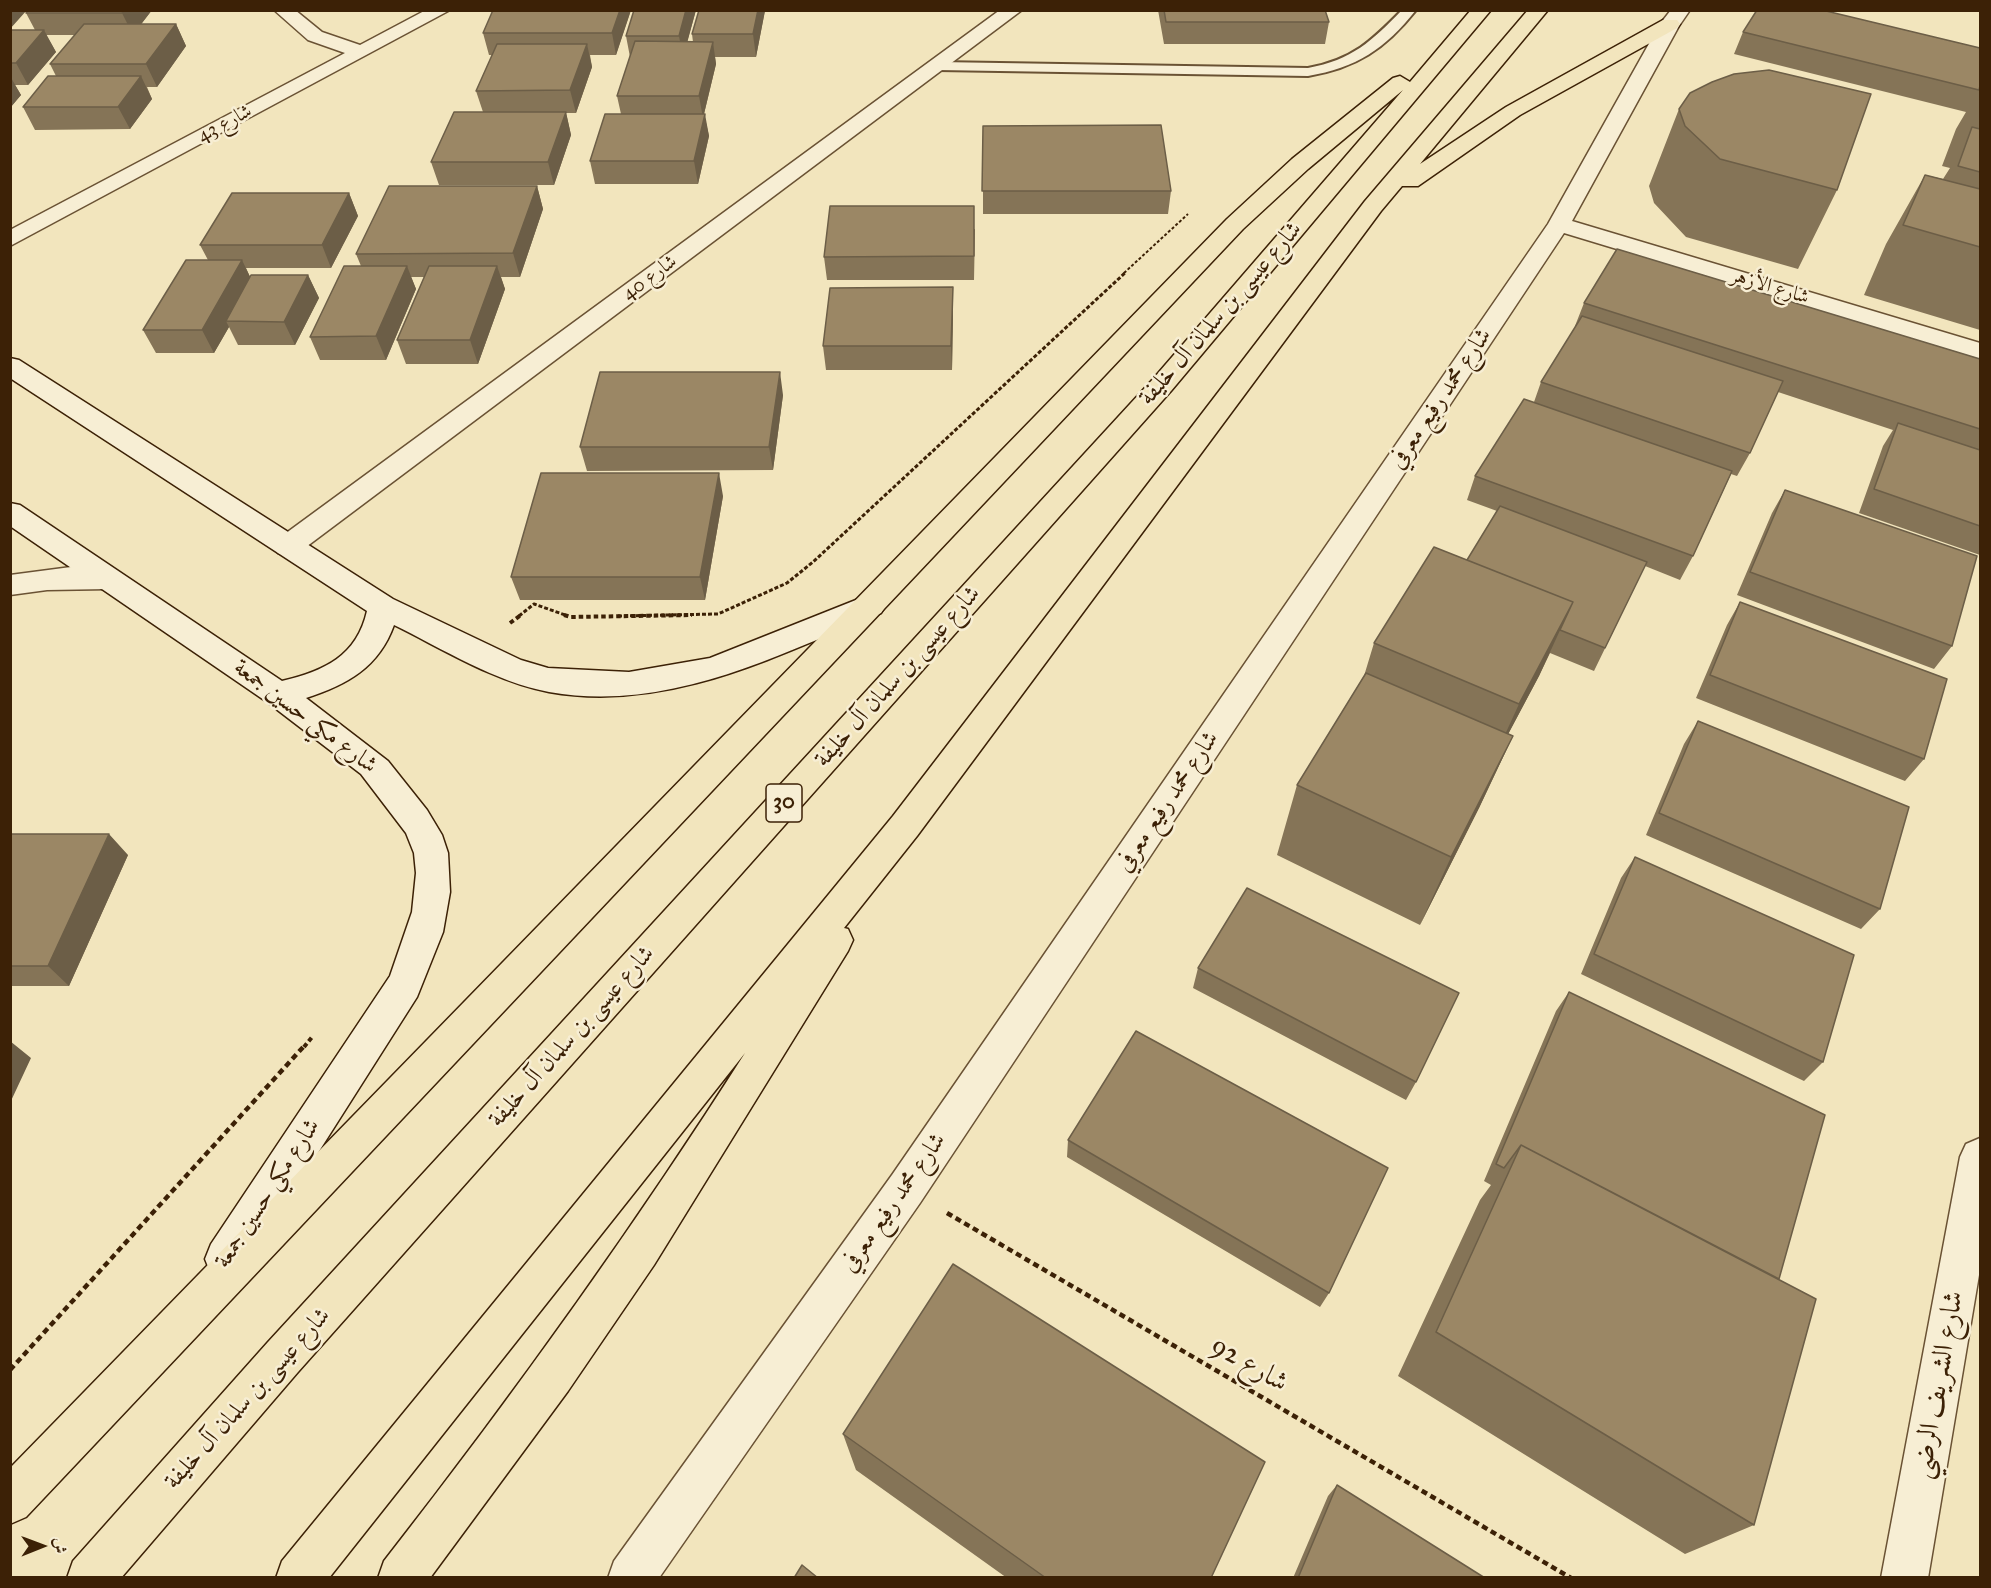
<!DOCTYPE html>
<html>
<head>
<meta charset="utf-8">
<style>
  body { margin:0 }
  #map { position:relative; width:1991px; height:1588px; overflow:hidden; background:#f2e5bd; font-family:"IM FELL Great Primer",Amiri,serif }
  canvas { display:block }
  .frame { position:absolute; inset:0; border:12px solid #3c2106; pointer-events:none }
  .north { position:absolute; left:12px; top:1516px; width:60px; height:60px; -webkit-text-stroke:4px #f7eed4; paint-order:stroke; rotate:89deg; font-size:16px; font-weight:700; line-height:24px; text-align:center; color:#3c2106 }
  .north::after { content:''; display:block; margin:auto; width:21px; height:27px; background:#3c2106; clip-path:polygon(50% 0,100% 100%,50% 72%,0 100%) }
</style>
</head>
<body>
<div id="map">
<canvas width="1991" height="1588"></canvas>
<div class="frame"></div>
<div class="north">ش</div>
</div>
<script>
const ctx = document.querySelector('canvas').getContext('2d');
ctx.lineJoin = 'round';
function trace(path, color, width, dash) {
  ctx.strokeStyle = color;
  ctx.lineWidth = width;
  ctx.lineCap = dash ? 'butt' : 'round';
  ctx.setLineDash(dash || []);
  ctx.stroke(path);
}
function paint(path, color) {
  ctx.fillStyle = color;
  ctx.fill(path, 'evenodd');
}
function label(font, color, halo, rows, align = 'center') {
  ctx.font = font + ' "IM FELL Great Primer",Amiri,serif';
  ctx.lineWidth = 5;
  ctx.setLineDash([]);
  ctx.textBaseline = 'middle';
  ctx.strokeStyle = halo;
  ctx.fillStyle = color;
  for (const [text, x, y, turn = 0] of rows) {
    ctx.save();
    ctx.translate(x, y);
    ctx.rotate((+turn || 0) * Math.PI / 180);
    ctx.textAlign = isNaN(turn) ? turn : align;
    if (halo) ctx.strokeText(text, 0, 0);
    ctx.fillText(text, 0, 0);
    ctx.restore();
  }
}
const lane = new Path2D(`
  M1402,10H1416C1385,49 1356,68 1308,76L938,70L931,66L938,62L1308,68C1352,60 1372,41 1402,10Z`);
const street = new Path2D(`
  M274,10H295L322,32L360,45L426,10H450L10,246V230L345,53L308,40Z
  M1000,10H1022L298,553L288,556L278,553L274,546L278,539Z
  M1671,10H1690L1679,26L1572,221L1980,343V359L1564,233L920,1203L659,1578H608L614,1561L892,1175L1548,224L1660,24Z
  M71,567L118,572L123,579L118,586L108,589L47,590L10,595V575Z
  M1980,1138V1269L1928,1578H1881L1960,1157L1966,1144Z`);
const secondary = new Path2D(`
  M10,358L19,360L393,599L521,660L548,668L629,672L710,658L871,594L881,597L886,605L881,613C775,656 668,713 549,692C495,682 443,649 394,625C379,667 347,685 306,698L388,761L427,810L442,835L448,853L450,892L443,932L417,997L241,1274L226,1280L211,1274L205,1259L211,1244L390,976L412,912L416,873L414,853L406,833L361,774L267,702L10,526V503L20,505L282,681C324,671 357,656 367,611L10,378Z`);
const highway = new Path2D(`
  M1471,10H1491L1171,391L298,1372L121,1578H67L73,1561L268,1342L1153,379L1403,90L1308,169L1243,229L26,1517L10,1524V1468L1227,219L1292,159L1393,78L1400,76L1410,82Z
  M1528,10H1548L1420,164L1506,107L1663,20H1677L1680,24L1677,28L1520,115L1418,186H1402L1381,211L917,836L844,928L848,929L853,940L848,951L654,1265L568,1391L430,1578H378L384,1561C512,1397 633,1229 745,1053L329,1578H276L282,1561L893,816L1365,201Z`);
trace(lane, '#6a5234', 4);
trace(street, '#6a5234', 3);
trace(secondary, '#3c2106', 3);
trace(highway, '#3c2106', 3);
trace(new Path2D(`
  M1124,273L1188,214`), '#3c2106', 2, [3, 2]);
trace(new Path2D(`
  M519,616L534,604L568,616
  M618,616L718,614L787,583L813,562L1126,272`), '#3c2106', 3, [4, 2]);
trace(new Path2D(`
  M564,615L571,617L692,615
  M510,623L521,615
  M304,1047L312,1037`), '#3c2106', 4, [4.5, 3]);
trace(new Path2D(`
  M947,1213L1571,1578
  M10,1370L305,1045`), '#3c2106', 4.5, [6, 4]);
paint(lane, '#f7eed4');
paint(street, '#f7eed4');
paint(secondary, '#f7eed4');
paint(highway, '#f2e5bd');
paint(new Path2D(`
  M28,10H152L141,24H176L186,46L157,87H147L152,99L130,129L35,130L23,107L56,76L50,64L75,35H46L56,52L28,85H15L21,95L10,108V30H35L26,13Z
  M631,10L616,55H590L592,67L576,113H566L571,135L554,185H439L431,162L483,112L476,91L492,55H489L483,33Z
  M634,10H696L687,42H693L692,34L765,10L756,57H715L716,64L704,114L709,136L698,184H595L590,161L621,114L617,96L630,57L626,36Z
  M1158,10H1325L1329,22L1325,44H1164Z
  M1743,32L1980,48V330L1864,295L1886,244L1925,175L1943,179L1950,168L1942,166L1956,129L1966,112L1734,54Z
  M1679,109L1837,190L1798,269L1686,237L1654,203L1649,186Z
  M983,126L1171,191L1168,214H983Z
  M537,186L543,209L520,277H501L505,289L478,364H406L397,340L424,277H411L416,289L386,360H320L310,337L361,266L356,254Z
  M349,193L358,216L331,268H246L250,277L308,275L319,298L295,345H238L229,327L214,353H156L143,330L208,260L200,245Z
  M975,229L974,280H827L824,257Z
  M1584,303L1980,359V555L1859,513L1883,446L1893,430L1778,392L1750,453L1737,476L1731,474L1693,556L1680,580L1645,566L1594,671L1550,653L1539,676L1508,734L1513,736L1479,808L1420,925L1277,855L1297,785L1364,676L1374,643L1467,560L1497,511L1467,500L1475,476L1534,402L1541,382L1576,326H1575Z
  M953,311L952,370H826L823,346Z
  M783,395L773,470L587,471L580,447Z
  M1785,490L1952,646L1934,669L1737,595L1772,513Z
  M723,496L705,600H520L511,577Z
  M1740,602L1924,759L1905,781L1696,698L1727,625Z
  M1698,721L1880,909L1861,929L1646,835L1684,744Z
  M10,834L128,855L69,986H10Z
  M1635,857L1823,1062L1804,1081L1581,974L1621,878Z
  M1198,968L1416,1082L1406,1100L1193,988Z
  M1569,992L1779,1279L1754,1525L1685,1554L1398,1376L1480,1200L1491,1185L1484,1181L1556,1011Z
  M1068,1140L1329,1293L1320,1307L1067,1157Z
  M843,1434L1211,1578H1007L856,1470Z
  M1337,1485L1485,1578H1293L1328,1496Z`), '#857457');
paint(new Path2D(`
  M10,10H27L10,29Z
  M124,10H152L133,35L122,13Z
  M620,10H631L616,55L612,33Z
  M686,10H696L683,58L679,36Z
  M758,10H765V11L756,57L753,34Z
  M176,24L186,46L157,87L146,64Z
  M44,30L56,52L28,85L16,63Z
  M713,42L716,64L703,118L699,96Z
  M587,44L592,67L576,113L570,90Z
  M10,76L21,95L10,108Z
  M141,76L152,99L130,129L118,107Z
  M566,112L571,135L554,185L548,162Z
  M705,114L709,136L698,184L694,161Z
  M537,186L543,209L520,277L513,253Z
  M349,193L358,216L331,268L322,245Z
  M242,260L253,283L226,321L229,327L214,353L202,330Z
  M407,266L416,289L386,360L376,336Z
  M497,266L505,289L478,364L470,340Z
  M308,275L319,298L295,345L284,322Z
  M953,287V311L952,370L951,346Z
  M780,372L783,395L773,470L769,447Z
  M719,473L723,496L705,600L700,577Z
  M1573,602L1539,676L1486,776L1519,704Z
  M1513,736L1479,808L1420,925L1451,857Z
  M109,834L128,855L69,986L48,966Z
  M10,1041L31,1058L10,1103Z`), '#6c5e47');
const building = new Path2D(`
  M28,10H124L122,13H26Z
  M493,10H620L612,33H483Z
  M634,10H686L679,36H626Z
  M699,10H758L753,34H692Z
  M1164,10H1325L1329,22H1166Z
  M1757,10H1822L1980,48V86L1979,90L1743,32Z
  M84,24H176L146,64H50Z
  M10,30H44L16,63H10Z
  M635,41L713,42L699,96H617Z
  M497,44H587L570,90L476,91Z
  M1769,70L1871,94L1837,190L1720,159L1685,126L1679,109L1690,93L1712,82L1734,74Z
  M48,76H141L118,107H23Z
  M454,112H566L548,162H431Z
  M605,114H705L694,161H590Z
  M1161,125L1171,191H982L983,126Z
  M1972,127L1980,129V172L1958,166Z
  M1925,175L1980,189V247L1903,225Z
  M389,186H537L513,253L356,254Z
  M232,193H349L322,245H200Z
  M830,206H974V256L824,257Z
  M1617,249L1980,359V429L1584,303Z
  M186,260H242L202,330H143Z
  M344,266H407L376,336L310,337Z
  M429,266H497L470,340H397Z
  M251,275H308L284,322L226,321Z
  M953,287L951,346H823L830,288Z
  M1582,316L1783,381L1750,453L1541,382Z
  M600,372H780L769,447H580Z
  M1524,399L1732,471L1693,556L1475,476Z
  M1898,423L1980,450V526L1874,489Z
  M541,473H719L700,577H511Z
  M1785,490L1977,556L1952,646L1750,572Z
  M1500,506L1647,562L1605,648L1560,630L1573,602L1467,560Z
  M1434,547L1573,602L1519,704L1374,643Z
  M1740,602L1947,679L1924,759L1710,675Z
  M1366,673L1513,736L1451,857L1297,785Z
  M1698,721L1909,807L1880,909L1659,813Z
  M10,834H109L48,966H10Z
  M1635,857L1854,955L1823,1062L1594,954Z
  M1247,888L1459,993L1416,1082L1198,968Z
  M1569,992L1825,1115L1779,1279L1521,1145L1504,1168L1496,1164Z
  M1136,1031L1388,1168L1329,1293L1068,1140Z
  M1521,1145L1816,1299L1754,1525L1436,1332Z
  M953,1264L1265,1462L1211,1578H1046L843,1434Z
  M1337,1485L1485,1578H1298Z
  M802,1565L818,1578H794Z`);
paint(building, '#9b8765');
trace(building, '#6c5e47', 1.5);
label('20px', '#3c2106', '#f7eed4', [
  ["شارع 43",225,124,-28],
  ["شارع 40",650,278,-36],
  ["شارع الأزهر",1770,287,17]
]);
for (const [x, y, w] of [
  [784,803,36]
]) {
  const box = new Path2D();
  box.roundRect(x - w / 2, y - 19, w, 38, 4.5);
  ctx.fillStyle = '#f7eed4';
  ctx.fill(box);
  trace(box, '#3c2106', 1.5);
}
label('bold 22px', '#3c2106', null, [
  ["30",784,803]
]);
label('24px', '#3c2106', '#f7eed4', [
  ["شارع عيسى بن سلمان آل خليفة",1221,314,-49],
  ["شارع محمد رفيع معرفي",1441,399,-56],
  ["شارع عيسى بن سلمان آل خليفة",898,677,-48],
  ["شارع مكي حسين جمعة",305,717,37],
  ["شارع محمد رفيع معرفي",1168,802,-56],
  ["شارع عيسى بن سلمان آل خليفة",572,1037,-48],
  ["شارع مكي حسين جمعة",268,1194,-57],
  ["شارع محمد رفيع معرفي",894,1203,-55],
  ["شارع عيسى بن سلمان آل خليفة",248,1399,-48]
]);
label('28px', '#3c2106', '#f7eed4', [
  ["شارع 92",1249,1365,30],
  ["شارع الشريف الرضي",1939,1385,-80]
]);
</script>
</body>
</html>
